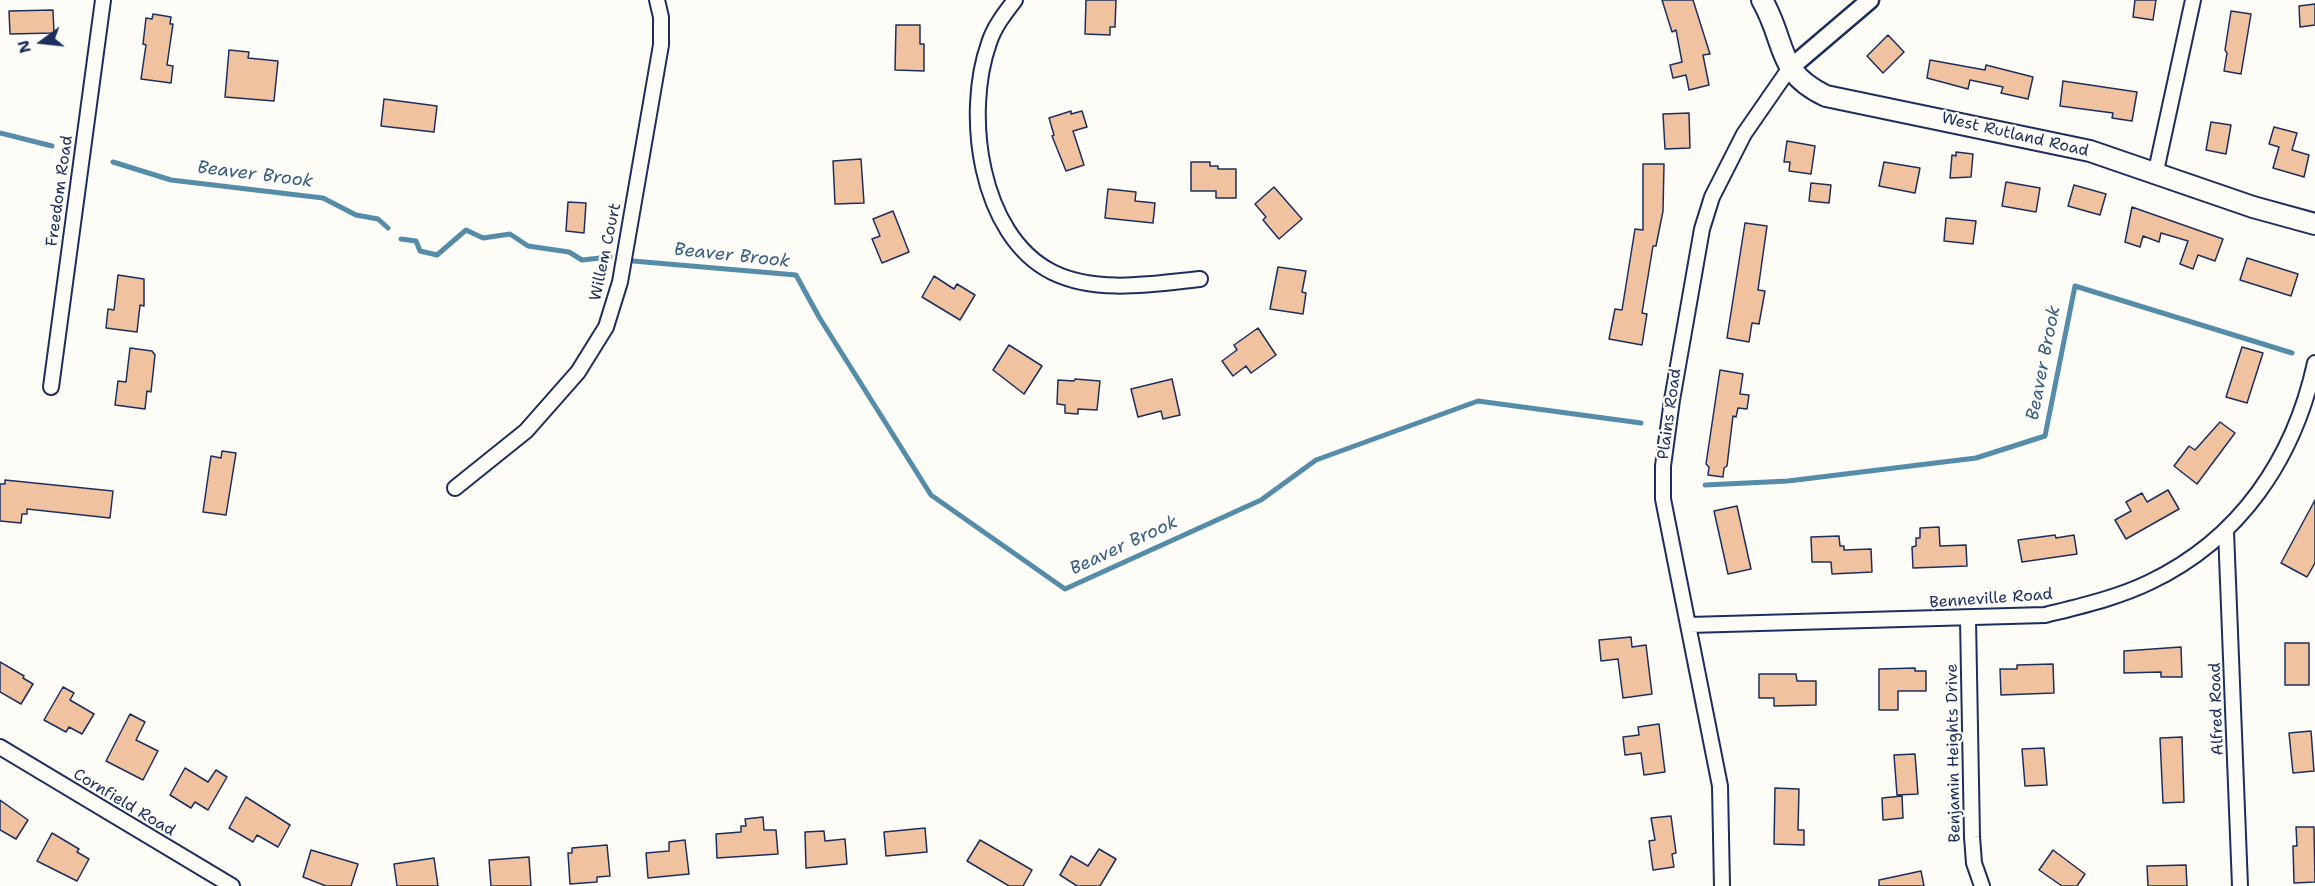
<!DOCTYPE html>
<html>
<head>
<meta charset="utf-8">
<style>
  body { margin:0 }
  #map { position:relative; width:2315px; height:886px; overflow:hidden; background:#fdfcf7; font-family:"Shantell Sans",sans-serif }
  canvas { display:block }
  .north { position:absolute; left:12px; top:12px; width:60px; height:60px; -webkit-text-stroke:4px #fdfcf7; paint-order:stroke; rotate:255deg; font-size:16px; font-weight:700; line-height:24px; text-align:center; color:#1b2f5e }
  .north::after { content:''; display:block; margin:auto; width:21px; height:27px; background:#1b2f5e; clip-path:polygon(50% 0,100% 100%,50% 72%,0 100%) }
</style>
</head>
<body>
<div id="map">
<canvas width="2315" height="886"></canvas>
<div class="north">N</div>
</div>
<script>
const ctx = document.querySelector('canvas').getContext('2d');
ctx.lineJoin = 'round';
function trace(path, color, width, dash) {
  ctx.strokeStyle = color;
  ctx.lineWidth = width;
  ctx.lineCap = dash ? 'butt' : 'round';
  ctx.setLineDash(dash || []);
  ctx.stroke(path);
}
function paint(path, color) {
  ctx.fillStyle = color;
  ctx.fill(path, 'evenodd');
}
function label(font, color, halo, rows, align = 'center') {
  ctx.font = font + ' "Shantell Sans",sans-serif';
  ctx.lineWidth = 4.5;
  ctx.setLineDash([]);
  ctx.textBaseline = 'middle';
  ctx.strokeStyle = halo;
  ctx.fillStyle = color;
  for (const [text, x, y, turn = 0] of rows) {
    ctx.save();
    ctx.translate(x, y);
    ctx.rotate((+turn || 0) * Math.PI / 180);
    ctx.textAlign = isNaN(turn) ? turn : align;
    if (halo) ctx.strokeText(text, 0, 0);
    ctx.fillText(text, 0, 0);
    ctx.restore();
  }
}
trace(new Path2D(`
  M0,133L52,146
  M113,162L171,180L323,198L356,215L378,219L388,228
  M401,239L416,241L420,251L437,255L466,230L483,238L510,234L528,246L569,252L582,260L610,257
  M633,261L796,275L819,317L931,495L1065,589L1261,500L1316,460L1478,401L1641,423
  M1705,485L1788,481L1976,458L2045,436L2075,286L2292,353`), '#558ca9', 5);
const building = new Path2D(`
  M1086,0H1116L1115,27H1110V35L1085,34Z
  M1662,0H1693L1710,54L1703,55L1709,85L1689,90L1686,75L1673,78L1670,65L1682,62L1676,30L1672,32Z
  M2135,0H2156L2153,20L2133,17Z
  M2315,4V25L2300,27L2299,6Z
  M53,10L54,33L10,34L9,11Z
  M2231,11L2251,14L2241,74L2224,71L2227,53L2225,50Z
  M153,14L171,17L170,24H173L167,65L173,66L171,83L141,79L146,45L143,44L146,18L152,19Z
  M896,25H920V44H924V71L895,70Z
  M1888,35L1904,52L1883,73L1867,56Z
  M229,50L249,52L248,58L278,61L274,101L225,97Z
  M1930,60L1985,70L1986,65L2033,77L2028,99L2001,93L2003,87L1970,80L1968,89L1927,78Z
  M2063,81L2137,92L2132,121L2112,118L2113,113L2060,106Z
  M384,99L437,106L434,132L381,126Z
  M1071,111V114L1082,111L1087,127L1073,131L1084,165L1066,171L1052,136L1054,135L1049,118Z
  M1689,113L1690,148L1665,149L1663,114Z
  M2211,122L2231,125L2226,154L2206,150Z
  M2274,127L2297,133L2292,150L2309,155L2304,177L2273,168L2279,147L2269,144Z
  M1787,141L1815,146L1811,174L1789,171L1790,162H1784Z
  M1956,152L1973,154L1971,177L1950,178L1952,155L1956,156Z
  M861,159L864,203L835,204L833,161Z
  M1191,162H1210V166H1218V169H1236V198H1216V191H1191Z
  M1884,162L1920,168L1915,193L1879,186Z
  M1643,164H1664L1663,211L1656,246H1653L1642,313L1647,314L1642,345L1609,339L1615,309L1622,310L1635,229L1643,230Z
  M2006,182L2040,188L2036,212L2002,206Z
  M1811,183L1831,185L1829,203L1809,201Z
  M2074,185L2106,194L2100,215L2068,206Z
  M1274,187L1302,219L1279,239L1263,220L1266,217L1255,204Z
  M1108,189L1136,192L1135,201L1155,203L1153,223L1105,218Z
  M568,202L586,203L584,233L566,231Z
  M2132,207L2223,239L2215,261L2198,255L2193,269L2180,264L2188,241L2161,233L2159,242L2143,236L2140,247L2125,242Z
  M893,211L909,252L882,263L872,239L880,236L873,219Z
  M1946,218L1976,221L1973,244L1944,241Z
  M1745,223L1767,226L1758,290L1765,291L1759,324L1752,323L1749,342L1727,338Z
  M2247,258L2298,274L2291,296L2240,280Z
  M1278,267L1306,271L1302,292L1306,293L1303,314L1270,309Z
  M118,275L144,279V306L140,305L137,332L106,328L108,309L114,310Z
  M934,276L954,289L957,284L975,295L960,320L922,297Z
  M1258,328L1276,355L1251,373L1246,366L1233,376L1222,361L1237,350L1234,345Z
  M1009,345L1042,366L1024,394L993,370Z
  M2242,347L2263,353L2247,403L2226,397Z
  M130,348L152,351L155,355L151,392L147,391L145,409L115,405L118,381L126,382Z
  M1720,370L1743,374L1740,394L1749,395L1747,409L1738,408L1736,417L1733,416L1727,466L1724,468L1723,477L1708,475L1709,467L1706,464Z
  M1075,379L1100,381L1097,410L1078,409V414L1065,413V405L1057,404L1058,380L1074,381Z
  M1172,379L1180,415L1163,419L1161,411L1138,417L1131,389Z
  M2220,422L2235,433L2197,484L2174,466L2189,446L2195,450Z
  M222,451L236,453L226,515L203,512L211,456L221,458Z
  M5,480L113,491L110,518L27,509V514H22L21,523L0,521V484H5Z
  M2168,490L2179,509L2126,539L2115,520L2131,511L2126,502L2142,493L2147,502Z
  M2315,500V563L2307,577L2281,563Z
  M1737,506L1751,569L1728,574L1714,511Z
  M1939,527L1940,546L1966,545L1967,566L1913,568L1912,547L1916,546V538H1920V528Z
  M2055,535L2056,538L2074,535L2077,554L2022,562L2018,540Z
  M1839,536L1840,546H1844V550L1871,549L1872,572L1832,574L1831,562H1812L1811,537Z
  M1631,637L1632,647L1646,645L1652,694L1623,698L1618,659L1601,661L1599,640Z
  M2285,643H2309V685H2285Z
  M2181,647L2182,677H2161V672L2124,673V651Z
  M0,662L24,676L23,678L33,684L21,704L0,692Z
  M2053,664L2054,693L2001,695L2000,669H2017V665Z
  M1915,668V671H1926V691H1898V710H1879V669Z
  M1759,674H1796L1797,681H1816V705L1774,706V698H1759Z
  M63,687L74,693L70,700L94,714L82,734L69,727L66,732L44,720Z
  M130,714L145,722L136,740L158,751L143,780L106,761Z
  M1659,724L1665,772L1644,775L1641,753L1625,755L1623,737L1639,735L1638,727Z
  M2311,731L2314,771L2293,773L2289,733Z
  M2182,737L2184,802L2163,803L2160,738Z
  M2044,748L2047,785L2025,786L2022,749Z
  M1915,754L1918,794L1897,795L1894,755Z
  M185,768L208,782L216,770L227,777L208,810L195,802L191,808L170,795Z
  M1775,788L1799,789L1798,830H1804V845L1774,844Z
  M1902,796L1903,818L1883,820L1882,798Z
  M246,797L290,825L278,847L257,835L253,842L229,828Z
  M0,800L28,820L16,839L0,830Z
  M1671,816L1676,853L1672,854L1674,867L1653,870L1649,841L1655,840L1651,818Z
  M763,817L764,830H776L778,854L717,858L716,834L741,832V826H746L745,819Z
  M2296,827H2314L2315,882L2294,883L2293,846H2297Z
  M925,828L927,852L886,856L884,832Z
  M824,831L825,841L845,839L847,864L806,868L805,832Z
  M52,833L79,849L77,852L89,859L77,881L37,861Z
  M685,840L689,874L648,878L646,853L669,851V842Z
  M980,840L1032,870L1023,886H1009L967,861Z
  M607,845L610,876L597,877V882L570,884L568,853H572V848Z
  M1099,849L1116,859L1100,886H1077L1060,875L1071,856L1088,866Z
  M311,850L358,864L351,886H326L303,877Z
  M2053,850L2085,874L2077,886H2062L2039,870Z
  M529,857L531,886H491L489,860Z
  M434,858L438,886H397L394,864Z
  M2186,865L2187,886H2148L2147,866Z
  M1921,871L1924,886H1879V880Z`);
paint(building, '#f0c2a0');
trace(building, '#1b2f5e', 1.5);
const minor = new Path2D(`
  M1015,0C1005,13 994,27 989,43C964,113 979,235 1052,272C1096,294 1153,284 1200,279
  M2156,171L2193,0
  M51,387L103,0
  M455,488L526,431L578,372L606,327L620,282L661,45V17L657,0
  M2226,531L2240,886
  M1968,619L1972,837L1974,863L1982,886
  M1689,625L2045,615C2081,606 2117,598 2150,582C2240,539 2294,459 2315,363
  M0,747L232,886
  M1722,886L1720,786L1663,499V466L1672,400L1702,229L1712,197L1744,134L1789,69`);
const tertiary = new Path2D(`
  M1789,69L1870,0`);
const secondary = new Path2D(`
  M1762,0C1787,43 1775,72 1826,96L2090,151L2253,207L2315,224`);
trace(minor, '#1b2f5e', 18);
trace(tertiary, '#1b2f5e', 21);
trace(secondary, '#1b2f5e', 24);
trace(minor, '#fdfcf7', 14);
trace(tertiary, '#fdfcf7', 16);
trace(secondary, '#fdfcf7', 20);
label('16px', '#1b2f5e', '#fdfcf7', [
  ["West Rutland Road",2015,135,13],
  ["Freedom Road",60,191,-82],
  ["Willem Court",606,252,-78],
  ["Plains Road",1670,414,-82],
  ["Benneville Road",1991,599,-4],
  ["Alfred Road",2217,709,-92],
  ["Benjamin Heights Drive",1954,753,-91],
  ["Cornfield Road",124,803,31]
]);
label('italic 18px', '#385e84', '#fdfcf7', [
  ["Beaver Brook",255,175,7],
  ["Beaver Brook",732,256,6],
  ["Beaver Brook",2044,363,-79],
  ["Beaver Brook",1124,546,-25]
]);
</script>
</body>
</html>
